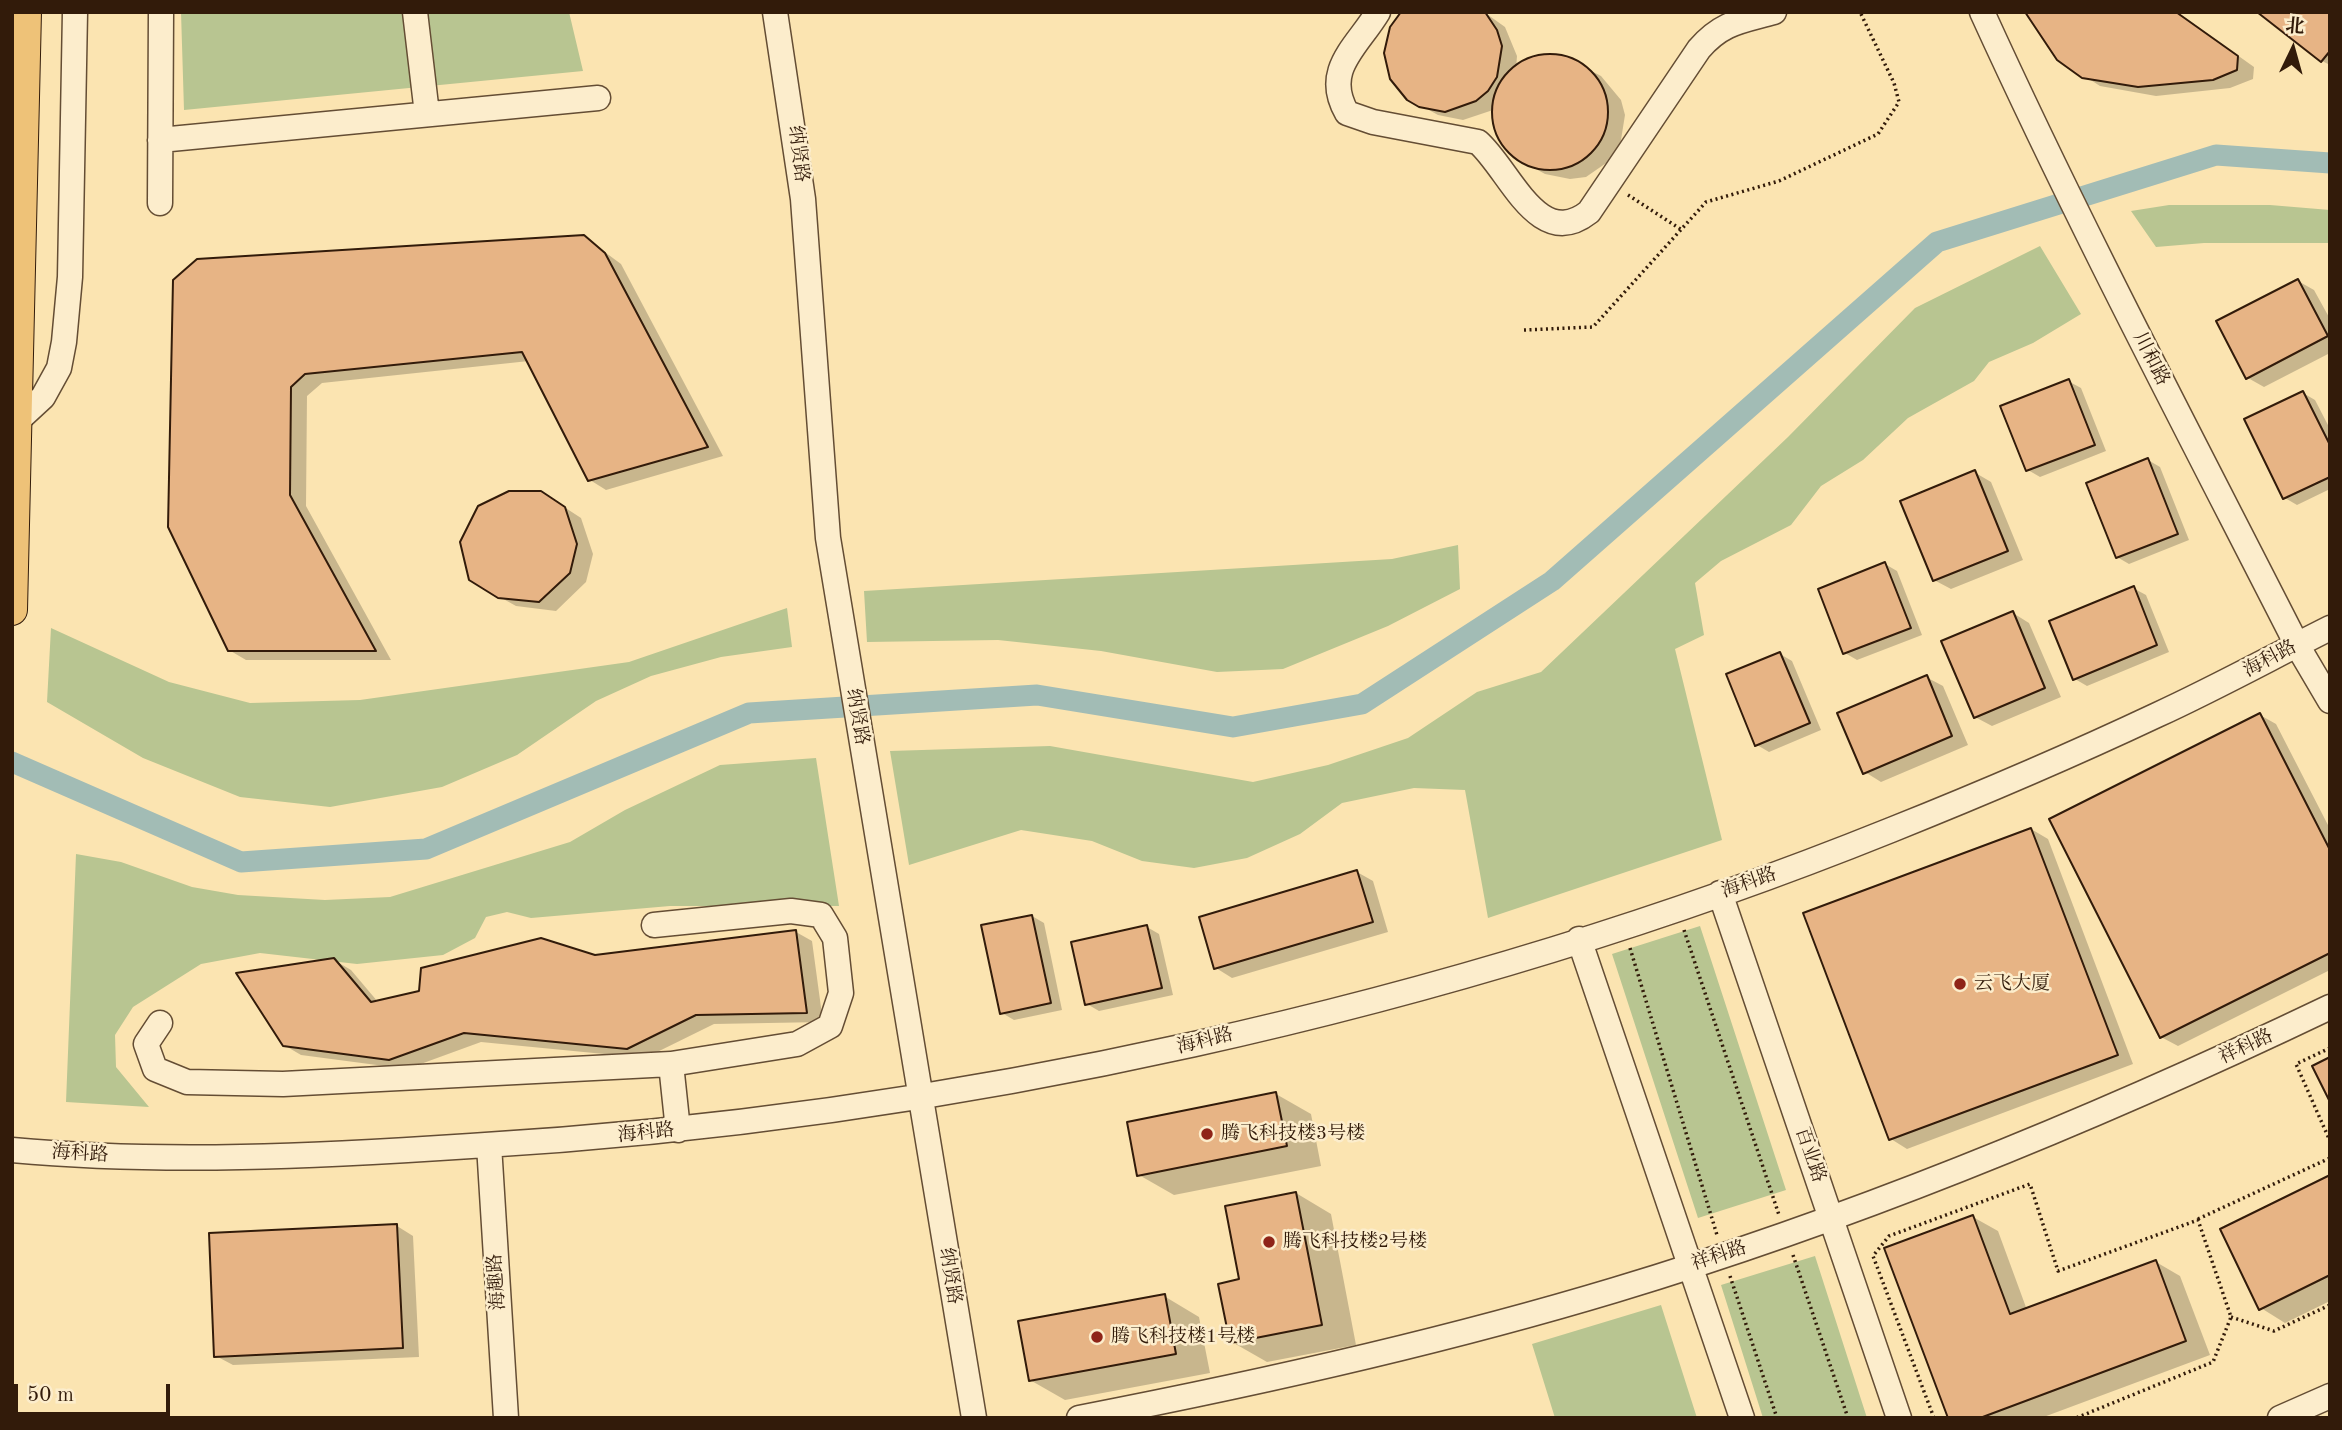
<!DOCTYPE html>
<html>
<head>
<meta charset="utf-8">
<style>
  body { margin:0 }
  #map { position:relative; width:2342px; height:1430px; overflow:hidden; background:#fbe4b1; font-family:"Old Standard TT","Noto Serif SC",serif }
  canvas { display:block }
  .frame { position:absolute; inset:0; border:14px solid #321b0a; pointer-events:none }
  .north { position:absolute; left:2258px; top:14px; width:70px; height:70px; -webkit-text-stroke:5px #fcedcc; paint-order:stroke; rotate:5deg; font-size:19px; font-weight:700; line-height:28px; text-align:center; color:#321b0a }
  .north::after { content:''; display:block; margin:auto; width:24px; height:32px; background:#321b0a; clip-path:polygon(50% 0,100% 100%,50% 72%,0 100%) }
  .scale { position:absolute; left:14px; top:1384px; width:156px; height:32px; box-sizing:border-box; border:4px solid #321b0a; border-top:0; padding-left:9px; font-size:21px; line-height:24px; white-space:nowrap; color:#321b0a; -webkit-text-stroke:5px #fcedcc; paint-order:stroke }
</style>
</head>
<body>
<div id="map">
<canvas width="2342" height="1430"></canvas>
<div class="frame"></div>
<div class="north">北</div>
<div class="scale">50 m</div>
</div>
<script>
const ctx = document.querySelector('canvas').getContext('2d');
ctx.lineJoin = 'round';
function paint(path, color) {
  ctx.fillStyle = color;
  ctx.fill(path, 'evenodd');
}
function trace(path, color, width, dash) {
  ctx.strokeStyle = color;
  ctx.lineWidth = width;
  ctx.lineCap = dash ? 'butt' : 'round';
  ctx.setLineDash(dash || []);
  ctx.stroke(path);
}
function label(font, color, halo, rows, align = 'center') {
  ctx.font = font + ' "Old Standard TT","Noto Serif SC",serif';
  ctx.lineWidth = 5;
  ctx.setLineDash([]);
  ctx.textBaseline = 'middle';
  ctx.strokeStyle = halo;
  ctx.fillStyle = color;
  for (const [text, x, y, turn = 0] of rows) {
    ctx.save();
    ctx.translate(x, y);
    ctx.rotate((+turn || 0) * Math.PI / 180);
    ctx.textAlign = isNaN(turn) ? turn : align;
    if (halo) ctx.strokeText(text, 0, 0);
    ctx.fillText(text, 0, 0);
    ctx.restore();
  }
}
paint(new Path2D(`
  M181,12H569L583,71L184,110Z
  M2169,205H2270L2330,210V243H2204L2156,247L2131,211Z
  M2040,246L2081,314L2033,343L1989,362L1974,381L1908,418L1863,460L1821,486L1791,525L1721,561L1695,583L1704,635L1675,649L1722,840L1488,918L1465,790L1414,788L1342,803L1300,834L1247,858L1194,868L1142,861L1092,841L1021,830L909,865L890,751L1050,746L1253,782L1328,765L1408,738L1477,692L1541,672L1788,437L1915,308Z
  M1458,545L1460,589L1388,626L1283,669L1217,672L1101,651L998,640L867,642L864,591L1392,559Z
  M787,608L792,647L721,657L651,676L596,701L517,755L442,787L330,807L240,797L143,758L47,702L51,628L169,682L250,703L360,700L629,662Z
  M816,758L839,906H670L531,918L507,912L486,917L475,938L443,955L357,964L260,953L201,964L133,1007L115,1035L116,1067L149,1107L66,1102L76,854L121,862L192,887L238,895L325,900L390,897L570,842L625,810L720,765Z
  M1700,926L1786,1190L1698,1218L1612,954Z
  M1815,1256L1867,1418H1763L1721,1285Z
  M1661,1305L1697,1418H1555L1532,1344Z`), '#b8c591');
paint(new Path2D(`
  M1484,12L1505,27L1517,56L1516,69L1526,61L1554,55L1569,59L1601,76L1621,100L1625,115L1620,146L1612,159L1586,177L1570,179L1545,174L1516,158L1499,138L1493,110L1463,120L1438,115L1420,105Z
  M2026,12H2177L2254,67L2253,79L2230,88L2156,96L2100,86L2058,59Z
  M2330,12V65L2322,61Z
  M583,236L621,264L723,456L606,490L590,480L529,361L322,383L307,396L306,506L391,660H246L229,650L175,281Z
  M2298,281L2314,290L2330,319V353L2264,387L2248,378Z
  M2068,381L2081,388L2106,451L2040,477L2028,470Z
  M2303,393L2315,400L2330,429V489L2297,505L2285,498Z
  M2148,460L2160,467L2189,540L2129,564L2117,557Z
  M1974,472L1991,482L2023,560L1951,589L1934,580Z
  M558,503L581,518L593,554L586,582L556,611L516,606L498,596Z
  M1885,564L1897,571L1922,635L1857,660L1845,653Z
  M2133,588L2146,595L2169,652L2087,686L2075,679Z
  M2013,613L2029,623L2061,697L1992,726L1975,717Z
  M1780,654L1792,661L1821,730L1769,752L1757,745Z
  M1926,677L1943,686L1968,745L1881,782L1865,772Z
  M2260,715L2276,724L2330,829V970L2178,1046L2161,1037Z
  M2031,829L2048,839L2133,1064L1907,1149L1891,1139Z
  M1357,872L1373,881L1388,932L1232,978L1216,968Z
  M1032,916L1044,923L1062,1010L1014,1020L1002,1013Z
  M1147,927L1159,934L1173,995L1099,1011L1087,1004Z
  M796,932L812,941L823,1022L714,1024L645,1058L481,1042L407,1069L301,1055L284,1045L334,960L351,970L378,1002Z
  M1276,1094L1311,1114L1321,1166L1174,1195L1139,1175Z
  M2330,1177V1301L2285,1323L2261,1308Z
  M1296,1193L1331,1214L1356,1345L1267,1362L1232,1342L1242,1280Z
  M1973,1217L1998,1231L2027,1310L2156,1262L2180,1276L2210,1355L2041,1418H1950Z
  M397,1226L413,1236L419,1357L233,1365L216,1356Z
  M1164,1296L1199,1317L1210,1373L1065,1400L1030,1380Z`), '#0003');
trace(new Path2D(`
  M12,762L241,862L426,849L749,713L1037,695L1233,727L1362,704L1552,581L1937,242L2216,155L2330,163`), '#a2bcb5', 21);
const building = new Path2D(`
  M1401,12H1485L1497,30L1502,46L1497,77L1488,91L1476,101L1445,112L1419,107L1407,100L1390,79L1384,53L1390,27Z
  M2025,12H2176L2238,56L2237,70L2213,80L2138,87L2082,78L2057,60Z
  M2257,12H2330V51L2321,62Z
  M1492 112a58 58 0 1 1 116 0a58 58 0 1 1-116 0Z
  M584,235L605,253L708,447L588,481L522,352L305,374L291,387L290,495L376,651H228L168,527L173,280L197,259Z
  M2298,279L2328,336L2246,379L2216,321Z
  M2069,379L2095,445L2026,471L2000,406Z
  M2303,391L2330,445V477L2283,499L2244,419Z
  M2148,458L2178,534L2116,558L2086,483Z
  M1975,470L2008,551L1933,581L1900,501Z
  M509,491H541L565,507L577,544L570,573L539,602L498,598L469,580L460,542L478,506Z
  M1885,562L1911,628L1843,654L1818,589Z
  M2134,586L2157,645L2073,680L2049,621Z
  M2013,611L2045,688L1974,718L1941,641Z
  M1780,652L1810,723L1755,746L1726,674Z
  M1927,675L1952,736L1863,774L1837,713Z
  M2260,713L2330,850V953L2160,1038L2049,819Z
  M2031,828L2118,1055L1889,1140L1803,913Z
  M1357,870L1373,922L1214,969L1199,917Z
  M1032,915L1051,1003L1000,1014L981,925Z
  M1147,925L1162,988L1085,1005L1071,942Z
  M796,930L807,1013L696,1015L627,1049L464,1033L389,1060L283,1046L236,973L334,958L371,1002L419,991L421,968L541,938L595,955Z
  M2330,1057V1102L2312,1066Z
  M1276,1092L1287,1146L1137,1176L1127,1122Z
  M2330,1175V1275L2259,1310L2220,1229Z
  M1296,1192L1322,1325L1230,1343L1218,1284L1239,1279L1225,1206Z
  M1973,1215L2010,1314L2156,1260L2186,1341L1980,1418H1948L1884,1248Z
  M397,1224L403,1348L214,1357L209,1233Z
  M1165,1294L1176,1354L1029,1381L1018,1321Z`);
paint(building, '#e7b485');
trace(building, '#321b0a', 2);
const minor = new Path2D(`
  M415,12L427,114
  M775,12L803,199L828,538L974,1418
  M1378,12C1357,47 1322,70 1347,113L1373,122L1478,142C1510,170 1538,252 1589,212L1699,49C1722,22 1742,21 1774,12
  M1982,12C2080,227 2190,435 2297,645L2330,701
  M160,140L598,98
  M160,203L161,12
  M17,421L43,397L59,368L64,342L70,277L75,12
  M1720,893L1899,1418
  M654,925L791,911L821,915L835,938L841,993L830,1026L797,1044L671,1064L678,1130
  M1579,939L1742,1418
  M160,1023L146,1044L155,1069L187,1082L283,1084L671,1064
  M489,1145L506,1418
  M12,1150C165,1164 318,1156 471,1146C947,1118 1449,1008 1891,830C1981,794 2070,756 2157,715C2216,688 2272,657 2330,628
  M1079,1418C1260,1383 1439,1343 1615,1290C1861,1216 2098,1118 2330,1007
  M2280,1418L2330,1396`);
const major = new Path2D(`
  M12,610L26,12`);
trace(minor, '#644d34', 27);
trace(major, '#321b0a', 32);
trace(new Path2D(`
  M1628,195L1682,230
  M1524,330L1593,327L1706,202L1779,181L1878,134L1899,102L1894,83L1860,12
  M1684,930L1779,1215
  M1630,948L1717,1235
  M2330,1048L2296,1064L2330,1141
  M2198,1219L2330,1158
  M1793,1255L1848,1418
  M1730,1276L1777,1418
  M2231,1317L2274,1331L2330,1305
  M1934,1418L1873,1256L1889,1236L2030,1184L2058,1271L2198,1220L2231,1317L2213,1362L2076,1418`), '#321b0a', 3.5, [2, 3.5]);
trace(minor, '#fcedcc', 24);
trace(major, '#eec278', 30);
for (const [x, y, r, color] of [
  [1960,984,7,"#8f2418"],
  [1207,1134,7,"#8f2418"],
  [1269,1242,7,"#8f2418"],
  [1097,1337,7,"#8f2418"]
]) {
  const dot = new Path2D();
  dot.arc(x, y, r, 0, 2 * Math.PI);
  ctx.fillStyle = color;
  ctx.fill(dot);
  trace(dot, '#fcedcc', 2.5);
}
label('19px', '#321b0a', '#fcedcc', [
  ["纳贤路",798,154,83],
  ["川和路",2151,359,63],
  ["海科路",2270,659,-28],
  ["纳贤路",857,717,80],
  ["海科路",1749,883,-19],
  ["海科路",1205,1041,-14],
  ["祥科路",2246,1047,-25],
  ["海科路",646,1133,-6],
  ["海科路",80,1154,3],
  ["百业路",1810,1155,71],
  ["祥科路",1719,1256,-18],
  ["纳贤路",950,1276,81],
  ["海趣路",497,1282,-94]
]);
label('19px', '#321b0a', '#fcedcc', [
  ["云飞大厦",1974,984],
  ["腾飞科技楼3号楼",1221,1134],
  ["腾飞科技楼2号楼",1283,1242],
  ["腾飞科技楼1号楼",1111,1337]
], 'left');
</script>
</body>
</html>
